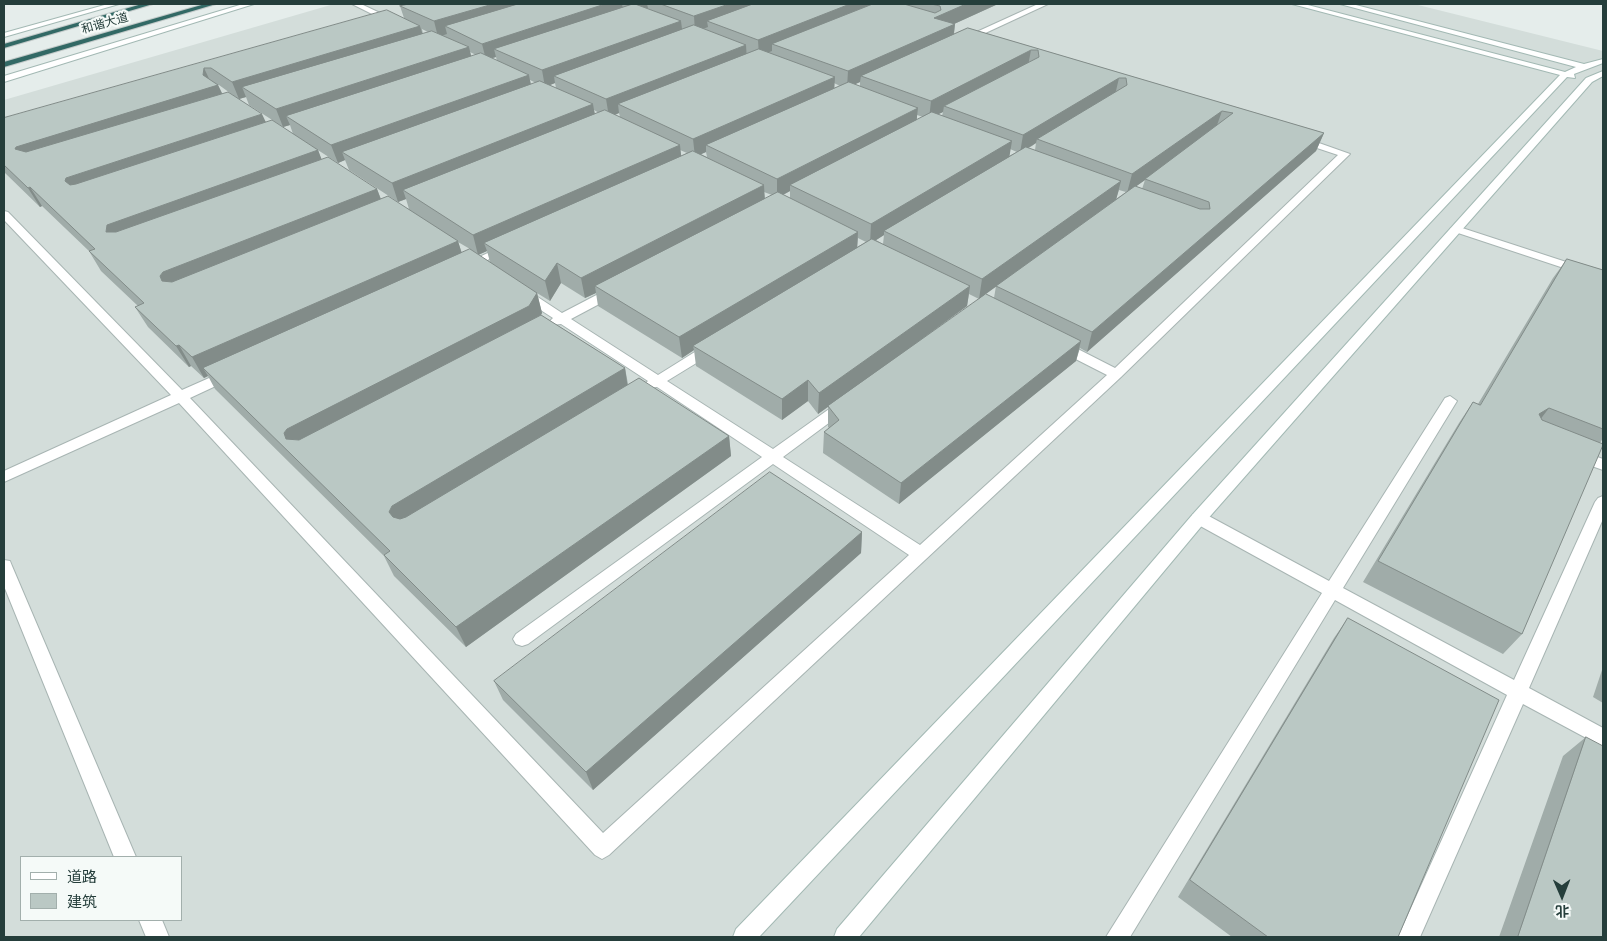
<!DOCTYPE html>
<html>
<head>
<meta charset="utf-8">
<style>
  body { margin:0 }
  #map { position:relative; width:1607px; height:941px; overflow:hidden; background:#e5edeb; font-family:"DejaVu Sans","Noto Sans SC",sans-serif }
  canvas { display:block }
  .frame { position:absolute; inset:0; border:5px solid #253e3b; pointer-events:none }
  .legend { position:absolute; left:20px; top:856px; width:162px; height:65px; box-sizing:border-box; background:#f5faf8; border:1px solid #a2afac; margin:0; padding:6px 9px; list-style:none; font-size:15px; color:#253e3b }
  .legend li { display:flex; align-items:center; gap:10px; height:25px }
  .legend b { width:25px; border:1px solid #a2afac }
  .north { position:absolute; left:1537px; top:871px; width:50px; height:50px; -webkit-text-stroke:4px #f5faf8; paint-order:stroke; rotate:179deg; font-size:14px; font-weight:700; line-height:20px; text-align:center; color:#253e3b }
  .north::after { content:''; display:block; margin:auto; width:18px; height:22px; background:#253e3b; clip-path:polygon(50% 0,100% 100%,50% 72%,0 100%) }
</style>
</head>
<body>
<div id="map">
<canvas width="1607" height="941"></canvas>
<div class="frame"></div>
<ul class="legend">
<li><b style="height:6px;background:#fff"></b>道路</li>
<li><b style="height:14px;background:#bac8c4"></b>建筑</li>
</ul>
<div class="north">北</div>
</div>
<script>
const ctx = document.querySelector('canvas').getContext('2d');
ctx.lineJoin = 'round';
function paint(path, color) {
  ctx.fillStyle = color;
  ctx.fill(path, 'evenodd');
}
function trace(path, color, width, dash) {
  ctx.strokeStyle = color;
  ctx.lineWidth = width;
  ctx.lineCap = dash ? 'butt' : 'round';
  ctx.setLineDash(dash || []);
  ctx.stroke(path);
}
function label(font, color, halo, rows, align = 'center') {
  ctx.font = font + ' "DejaVu Sans","Noto Sans SC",sans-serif';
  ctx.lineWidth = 4.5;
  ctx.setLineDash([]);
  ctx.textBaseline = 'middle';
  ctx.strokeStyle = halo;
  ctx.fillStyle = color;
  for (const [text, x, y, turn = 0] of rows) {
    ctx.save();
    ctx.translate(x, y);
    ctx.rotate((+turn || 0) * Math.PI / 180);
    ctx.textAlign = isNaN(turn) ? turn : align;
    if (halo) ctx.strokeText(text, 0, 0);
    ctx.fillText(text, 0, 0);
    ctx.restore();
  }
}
paint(new Path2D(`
  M334,4H1414L1603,51V937H4V100ZM21,857H181V920H21Z`), '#d3ddda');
const street = new Path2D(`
  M352,4H361L399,22L392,24Z
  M1038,4H1048L966,42L959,40Z
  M1296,137H1302L1350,154L1121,377L609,855L602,859L595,855L179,403L4,482V471L171,395L4,220V211L8,212L182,390L225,371H235L237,374L235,377L190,398L603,833L909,555L773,464L528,644L522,646L516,644L513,639L516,634L762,457L657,387L646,388L644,385L648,381L561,324L551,325L549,322L553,318L519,296L517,293L519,290H527L562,313L610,288H618L620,291L618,294L571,319L658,375L706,345H716L717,348L716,351L667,381L773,449L839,402H849L851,405L849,408L783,457L920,545L1107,375L1056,349L1055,346L1056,343H1066L1115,368L1338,155L1296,141Z
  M1456,226L1603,274V281L1452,231L1450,229Z
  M507,244L511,245V249L468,269H460L458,267Z
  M1450,396L1457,401L1343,588L1514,680L1595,502L1598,498L1603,496V519L1529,688L1603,728V747L1523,704L1420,937H1398L1507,695L1335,600L1130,937H1106L1322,593L1193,522L1191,518L1193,514H1205L1329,581L1445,398Z
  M1577,450L1603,459V470L1572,459L1570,455L1572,451Z
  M4,560L10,561L12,566L136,857H114L4,586Z
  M139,920H162L169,937H146Z`);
const secondary = new Path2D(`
  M108,4H119L4,37V33Z
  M243,4H254L4,82V76Z
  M1292,4H1304L1565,72L1576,67L1340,4H1352L1584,64L1603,59V63L1574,74L1575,78L1567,77L759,937H733L736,929L1560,75Z
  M1603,71V76L1592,82L1205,522L859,937H834L837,929L1193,514L1586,78Z`);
const highway = new Path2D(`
  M142,4H153L4,48V44Z
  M205,4H216L4,67V62Z`);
trace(street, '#a8b5b3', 2);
trace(secondary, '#a3b9b4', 2);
trace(highway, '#c2c9c8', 2);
paint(street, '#fff');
paint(secondary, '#fff');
paint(highway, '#326965');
paint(new Path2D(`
  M605,4H998L954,24H955L954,34L968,28L1324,133L1316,151L1087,352L1080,348L1076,361L899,504L823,453L824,432L829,428L828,427V407L818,414L808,401L782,420L696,366L694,350L682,358L598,306L596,293L585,298L561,283L550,301L537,293L542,313L541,315L625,368L628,384L729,436L731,456L466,647L394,576L384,556L215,389L208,376L204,378L191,366L189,367L148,327L135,307L138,306L101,271L89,251L42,206L40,207L4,172V118L404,18L400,6ZM422,29L428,32L423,34ZM470,52L476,55L471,56ZM496,57L497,61L492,58ZM530,80L536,83L531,84ZM860,82V86L855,84ZM555,83L556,88L550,85ZM834,83L840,86L834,88ZM218,85H219L237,98L222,93ZM246,97L249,105L283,127L290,125L293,134L338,163L345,160L349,170L398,202L406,199L409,209L381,199L377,189L321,159L318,150L266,122L239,99ZM594,110L599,113L595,114ZM943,112L942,116L938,114ZM619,113L620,117L615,115ZM917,115L923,117L917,120ZM1036,143L1035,150L1028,148L1032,146ZM1010,149L1017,152L1009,156ZM680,150L687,153L681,156ZM706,152L707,157L701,154ZM1145,180L1142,189L1136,186ZM1119,190L1126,192L1116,199ZM790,191V198L783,195ZM764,192L772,195L765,199ZM884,235L883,244L876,240ZM858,238L866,242L857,247ZM458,242L470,249L462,253ZM487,251L490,262L478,255ZM996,286L994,298H980ZM969,294L979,299L916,344L967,306Z
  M1567,259L1603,270V438L1600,443L1522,634L1503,654L1363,582L1459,423L1473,402L1478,404L1553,278Z
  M862,532L861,553L593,790L503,700L494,681Z
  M1348,618L1398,937H1232L1178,897L1334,638Z
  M1603,667V703L1593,697Z
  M1586,737L1603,937H1499L1563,756Z`), '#a0aca9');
paint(new Path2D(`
  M493,4H547L445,26L447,34L438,37L434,21Z
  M605,4H622L624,14L494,49L496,57L486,60L482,44Z
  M634,4H647L648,8L635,10Z
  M729,4H773L707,21L708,27L695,32L694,16Z
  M850,4H872L772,44V51L759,56L758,40Z
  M966,4H998L932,34L934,18Z
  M681,21L683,37L554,76L555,83L545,87L542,70Z
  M955,24L953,40L861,76L860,82L847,88L848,71Z
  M420,26L425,42L242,87L246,97L239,99L232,82Z
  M746,45L747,61L618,104L619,113L609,117L606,99Z
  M469,47L473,64L286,116L290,125L283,127L276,109Z
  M1031,50L1028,66L944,106L943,112L929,119L931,101Z
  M204,68L212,85H218L226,102L27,165L15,149L16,147L203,75Z
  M529,75L532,92L342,152L345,160L338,163L331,145Z
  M835,77L834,94L706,145V152L695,157L693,139Z
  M1119,78L1115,95L1037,139L1036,143L1020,153L1023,135Z
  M593,104L596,122L403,190L406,199L398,202L392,183Z
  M918,108L916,125L790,185V191L777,198V179Z
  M1222,111L1216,128L1145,179V180L1127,193L1132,174Z
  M262,114L270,131L77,197L65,181L66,178Z
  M1324,133L1316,151L1087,352L1092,332Z
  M1012,141L1009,159L884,231V235L870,244L871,224Z
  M680,145L682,163L484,243L487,251L478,255L473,235Z
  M318,150L325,168L118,244L106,232L107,225Z
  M1121,181L1116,200L979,299L982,279Z
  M764,185L765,204L595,286L596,293L585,298L581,278Z
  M30,187L42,206L40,207L28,188Z
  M377,189L384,208L174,292L162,281L160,276L163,272Z
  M858,232L857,251L693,346L694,350L682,358L679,337Z
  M458,241L464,261L203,368L208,376L204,378L192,357Z
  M557,263L561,283L550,301L545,281Z
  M970,286L967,306L818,414L819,393Z
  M537,293L542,313L534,326L298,449L286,439L284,433L287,429Z
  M1081,341L1076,361L899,504L901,483Z
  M179,345L191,366L189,367L176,346Z
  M625,368L628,389L399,533L389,512L392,506Z
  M808,380V401L782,420V399Z
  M1549,408L1533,429L1539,414Z
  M729,436L731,456L466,647L456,627Z
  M862,532L861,553L593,790L586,772Z`), '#828c89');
const building = new Path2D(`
  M409,4H493L434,21L400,6Z
  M518,4H605L482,44L445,26Z
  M633,4H635L681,21L542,70L494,49Z
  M661,4H729L694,16Z
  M753,4H850L758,40L707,21Z
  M873,4H904L935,13L941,10L940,6L931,4H966L934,18L955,24L848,71L772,44Z
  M387,10L420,26L232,82L211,68H204L203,75L218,85L16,147L15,149L26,152L228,92L262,114L66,178L65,181L70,185L76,184L272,120L318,150L107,225L106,232H116L328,157L377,189L163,272L160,276L162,281L172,282L388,196L458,241L192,357L179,345L176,346L135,307L144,303L89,251L95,249L30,187L28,188L4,165V118Z
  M694,25L746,45L606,99L554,76Z
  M968,28L1324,133L1092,332L996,286L1135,186L1200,209H1210L1209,202L1145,179L1233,113L1222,111L1132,174L1037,139L1127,85L1126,78H1119L1023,135L944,106L1039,57L1038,50H1031L931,101L861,76Z
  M432,31L469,47L276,109L242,87Z
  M759,49L835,77L693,139L618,104Z
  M481,53L529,75L331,145L286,116Z
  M540,81L593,104L392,183L342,152Z
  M849,82L918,108L777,179L706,145Z
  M605,110L680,145L473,235L403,190Z
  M932,112L1012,141L871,224L790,185Z
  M1026,147L1121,181L982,279L884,231Z
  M693,151L764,185L581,278L557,263L545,281L484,243Z
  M778,192L858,232L679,337L595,286Z
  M872,239L970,286L819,393L808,380L782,399L693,346Z
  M470,249L537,293L529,306L287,429L284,433L286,439L299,440L541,315L625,368L392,506L389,512L393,517L400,519L406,517L639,378L729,436L456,627L384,555L390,551L203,368Z
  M1567,259L1603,270V429L1549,408L1539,414L1542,420L1603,444V445L1522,634L1378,561L1473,402L1480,405Z
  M986,294L1081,341L901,483L824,432L839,420L828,406Z
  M770,472L862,532L586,772L494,681Z
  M1348,618L1499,700L1398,937H1268L1190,880Z
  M1586,737L1603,746V937H1518Z`);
paint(building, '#bac8c4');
trace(building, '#828c89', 1);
label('12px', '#253e3b', '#f5faf8', [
  ["和谐大道",105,24,-16]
]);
</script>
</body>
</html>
